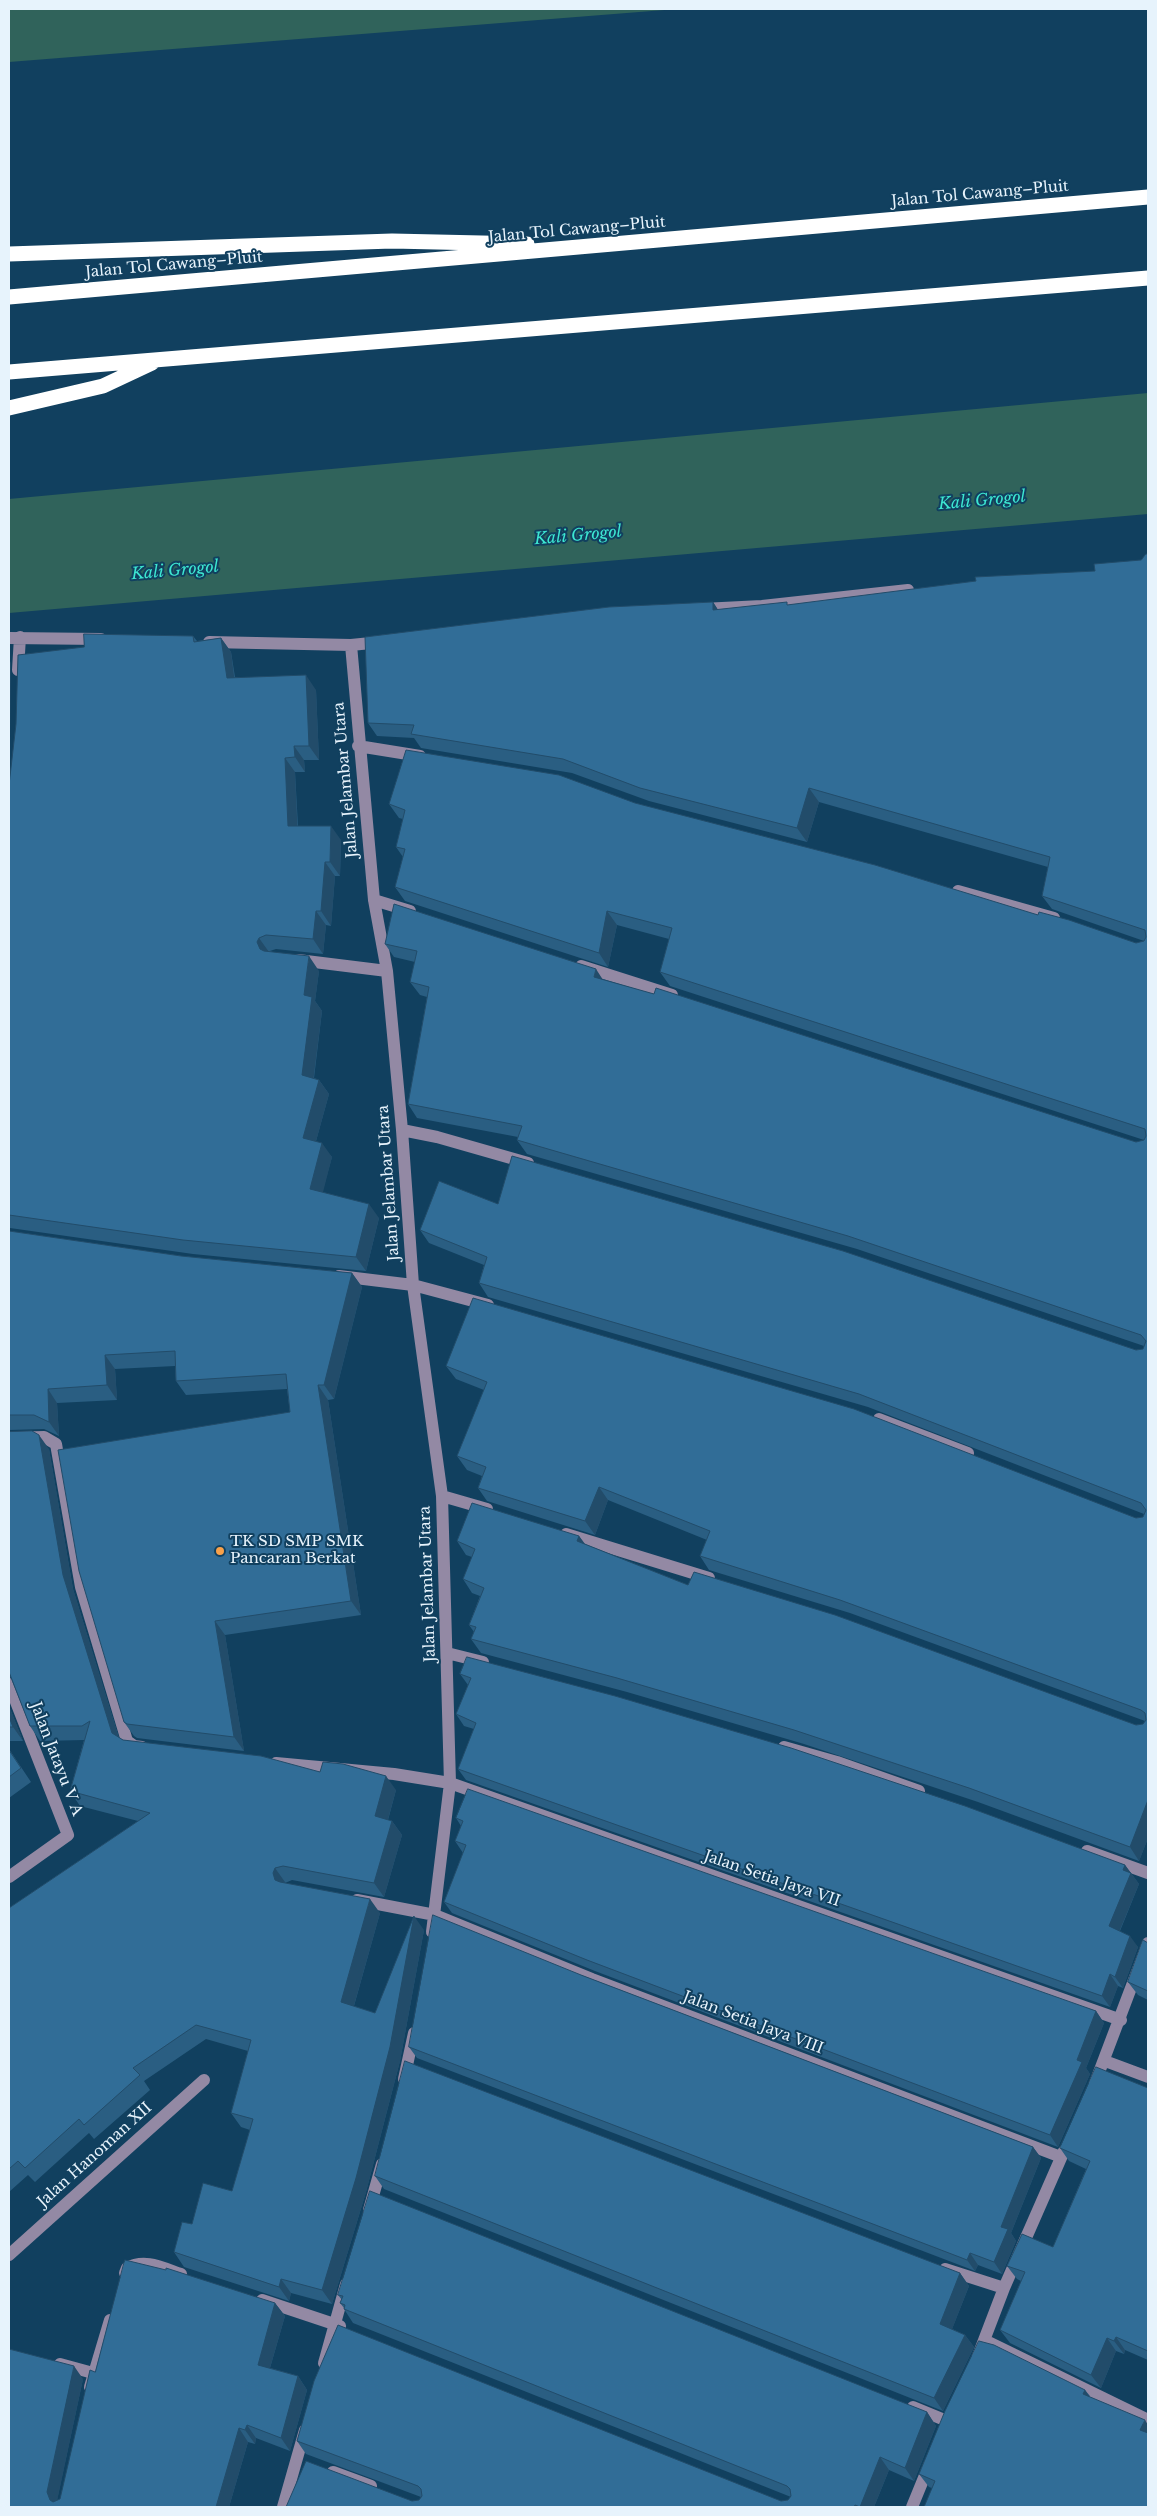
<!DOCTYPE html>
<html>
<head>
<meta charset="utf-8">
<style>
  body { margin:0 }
  #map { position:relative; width:1157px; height:2516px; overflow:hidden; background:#11405f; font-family:"Libre Baskerville",serif }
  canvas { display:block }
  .frame { position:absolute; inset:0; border:10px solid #e7f3fc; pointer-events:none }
</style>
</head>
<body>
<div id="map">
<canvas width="1157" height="2516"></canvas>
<div class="frame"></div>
</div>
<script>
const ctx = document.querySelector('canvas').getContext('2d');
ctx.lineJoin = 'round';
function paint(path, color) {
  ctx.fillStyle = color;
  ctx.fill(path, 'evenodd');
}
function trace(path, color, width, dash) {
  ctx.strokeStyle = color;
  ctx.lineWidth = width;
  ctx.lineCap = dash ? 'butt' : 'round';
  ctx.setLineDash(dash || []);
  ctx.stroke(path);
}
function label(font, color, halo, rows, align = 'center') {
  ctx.font = font + ' "Libre Baskerville",serif';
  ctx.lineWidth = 4;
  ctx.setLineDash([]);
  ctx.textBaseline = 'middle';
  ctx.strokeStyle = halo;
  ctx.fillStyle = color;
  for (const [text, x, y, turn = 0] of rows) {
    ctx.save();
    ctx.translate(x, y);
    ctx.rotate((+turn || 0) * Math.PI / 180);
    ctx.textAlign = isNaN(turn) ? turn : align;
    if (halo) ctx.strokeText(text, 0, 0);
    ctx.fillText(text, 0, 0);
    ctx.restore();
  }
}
paint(new Path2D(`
  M9,9H677L9,62Z
  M1148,393V514L9,613V499Z`), '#30635b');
trace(new Path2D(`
  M702,609L762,606L908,590
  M9,638L101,639
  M209,642L351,645L381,642
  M351,645L374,900L387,971L402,1130L413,1285L442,1496L450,1783L432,1932
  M18,670L20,637
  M358,746L420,756
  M958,891L1054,918
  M374,900L410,911
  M298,960L387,971
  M581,966L672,995
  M402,1130L437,1137L528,1163
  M339,1276L413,1285L488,1305
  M879,1419L968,1453
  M9,1438L44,1437L56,1444L81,1587L127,1741L134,1746L142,1747
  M442,1496L487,1509
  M566,1534L709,1578
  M447,1653L483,1662
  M9,1684L68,1835L9,1877
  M784,1747L837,1762L919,1791
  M276,1763L394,1774L450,1783L1121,2020
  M1087,1851L1148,1873
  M357,1900L435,1915L592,1979L1061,2157
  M1105,2061L1148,2077
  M404,2079L414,2033
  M1095,2083L1148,1943
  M369,2210L382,2164
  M9,2255L204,2080
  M945,2269L1004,2288
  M125,2273L127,2268C145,2258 163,2268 181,2274
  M262,2300L340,2326
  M986,2341L1148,2420
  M978,2356L1004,2288L1064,2151
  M324,2363L346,2284
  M60,2364L93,2373
  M90,2387L110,2320
  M913,2407L947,2421
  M333,2472L371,2486
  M283,2507L305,2430
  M912,2507L930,2463`), '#9389a4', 12);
trace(new Path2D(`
  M9,254L392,241L527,244
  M9,297L1148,197
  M9,372L1148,278
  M9,408L103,386L152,363`), '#fff', 15);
paint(new Path2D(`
  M1148,554V1838L1139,1861L978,1802L804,1744L627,1692L481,1653L471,1639L474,1632L469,1625L480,1596L472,1593L463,1579L472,1557L466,1555L457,1541L579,1536L585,1544L688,1585L1136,1725L1143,1724L1145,1721L850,1613L709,1570L700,1556L707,1540L608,1500L595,1535L487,1501L478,1488L482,1476L467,1470L457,1456L484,1390L456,1379L446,1366L1136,1518L1143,1517L1144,1514L868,1407L488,1297L479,1283L484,1265L429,1243L420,1230L498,1204L1136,1350L1143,1349L1144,1346L857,1249L527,1154L517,1140L518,1137L417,1118L408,1104L427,997L420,995L410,982L415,962L394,957L385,944L603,979L1136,1142L1144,1140L670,986L660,972L669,939L617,925L608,967L405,901L395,887L403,857L396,847L403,819L399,818L389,804L635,803L1136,943L1144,941L1052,909L1042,896L1048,867L819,802L807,842L649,801L572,773L421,748L414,738L377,736L368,723L713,602L718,610L789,605L1095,571L1141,560Z
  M193,636L197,641L221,638L231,652L235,677L316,690L319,760H304L305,772H295L298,826L341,840L340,876H335L331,926L326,925L323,954L276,949L270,951L319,971L315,1001L322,1011L314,1078L319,1080L329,1094L316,1141L332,1157L322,1193L379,1218L366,1271L193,1254L10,1228H9V785Z
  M9,1231L181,1256L352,1273L362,1287L334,1399L328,1400L361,1615L225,1635L244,1751L137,1738L134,1736L124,1722L290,1412L287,1389L186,1395L176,1381L175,1366L115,1369L117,1400L57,1403L59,1436L44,1429L9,1430Z
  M9,1432L49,1449L73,1589L119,1738L123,1740L320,1772L396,1790L388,1820L392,1821L402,1835L384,1897L292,1880L285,1883L380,1913L354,2006L375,2013L424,1930L400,2061L366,2192L332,2304L291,2293L289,2301L184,2267L174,2252L192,2224L232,2191L250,2130L241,2127L231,2113L248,2051L206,2039L144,2081L150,2090L94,2139L89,2133L35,2182L28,2175L9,2192V1908L138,1821L80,1806L70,1791L84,1740L40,1741L30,1726L10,1676H9Z
  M460,1674L1125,1865L1139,1884L1120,1931L1138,1947L1123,1988L1118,1986L1110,2007L466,1780L458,1769L474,1729L464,1726L456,1714L468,1685Z
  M9,1706L23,1741H9Z
  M9,1749L31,1782L9,1798Z
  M456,1818L1096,2011L1104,2023L1086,2068L1090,2074L1058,2147L595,1971L452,1913L444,1902L463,1853L455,1841L461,1826Z
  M1148,1943V2000L1138,1995L1128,1982Z
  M581,1975L1033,2147L1041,2158L1011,2233L1016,2241L1002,2274L978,2265L975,2271L970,2269L417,2058L409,2047Z
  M1148,2088V2360L1125,2350L1124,2354L1116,2351L1101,2388L1010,2343L1000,2330L1021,2281L1017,2279L1007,2266L1053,2247L1086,2169L1069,2161L1060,2148Z
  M375,2176L960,2273L969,2286L952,2329L965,2335L974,2347L943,2411L384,2189Z
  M338,2295L927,2412L936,2426L914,2481L889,2470L874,2507H286L412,2501L419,2500L421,2497L306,2454L297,2441L781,2501L788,2500L791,2497L353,2323L344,2309V2308L340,2303L342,2300Z
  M275,2303L285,2316L270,2368L298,2376L307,2390L290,2451L256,2438L255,2444L248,2442L229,2507H9L83,2379L57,2500L60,2499L95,2372Z
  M1085,2390L1090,2396L932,2488L929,2487L919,2474Z`), '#2a5e82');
paint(new Path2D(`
  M713,602L722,616L713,610Z
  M221,638L231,652L236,692L227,678Z
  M9,659L11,663L10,737L9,747Z
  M306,675L316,690L319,760L309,746Z
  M294,746L304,760L305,772L295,757Z
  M285,758L295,772L298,840L288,826Z
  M809,788L819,802L807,842L797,828Z
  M331,826L341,840L340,876L330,862Z
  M325,862L335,876L331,926L321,911Z
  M316,911L326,925L323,954L313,939Z
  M607,911L617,925L608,967L599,953Z
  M259,938L269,952L267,956L260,949L257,942Z
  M309,956L319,971L315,1001L322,1011L312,1090L302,1075L304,995Z
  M596,969L605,983L594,977Z
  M319,1080L329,1094L313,1152L303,1138Z
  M322,1143L332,1157L320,1204L310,1189Z
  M369,1204L379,1218L366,1271L356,1257Z
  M352,1273L362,1287L334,1399L324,1385Z
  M105,1355L115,1369L117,1400L107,1385Z
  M318,1385L328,1400L361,1615L351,1601Z
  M48,1389L57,1403L59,1436L49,1422Z
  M39,1435L49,1449L73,1589L122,1748L112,1733L63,1575Z
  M599,1487L608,1500L595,1535L585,1521Z
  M579,1536L589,1550L577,1541Z
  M215,1621L225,1635L244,1751L234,1737Z
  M9,1706L23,1741L13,1727L9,1717Z
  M386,1776L396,1790L385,1830L375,1816Z
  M1148,1800V1838L1139,1861L1130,1847Z
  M392,1821L402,1835L384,1897L374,1883Z
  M1125,1865L1139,1884L1117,1937L1109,1926L1123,1870Z
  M275,1868L285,1882L283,1887L275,1880L273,1873Z
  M370,1899L380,1913L351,2016L341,2002Z
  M414,1916L424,1930L400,2061L366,2192L332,2304L322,2290Z
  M1130,1936L1138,1947L1123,1988L1115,1977Z
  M1110,1974L1118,1986L1110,2007L1102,1996Z
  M1096,2011L1104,2023L1086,2068L1090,2074L1058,2147L1050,2135L1077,2060Z
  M1033,2147L1041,2158L1011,2233L1016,2241L1002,2274L994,2262L1001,2227Z
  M970,2253L978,2265L975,2271L967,2260Z
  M960,2273L969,2286L949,2337L940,2324Z
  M281,2279L291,2293L289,2301L279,2287Z
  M275,2303L285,2316L267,2378L258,2365Z
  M965,2335L974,2347L943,2411L934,2398Z
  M1116,2337L1125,2350L1124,2354L1114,2341Z
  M1107,2338L1116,2351L1101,2388L1091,2375Z
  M74,2366L83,2379L56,2506L50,2500L47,2492Z
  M298,2376L307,2390L290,2451L281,2438Z
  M1085,2390L1094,2403L1083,2394Z
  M927,2412L936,2426L914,2481L905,2468Z
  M1145,2420L1148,2425V2441L1140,2430Z
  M247,2425L256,2438L255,2444L245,2430Z
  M239,2428L248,2442L229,2507H216Z
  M880,2457L889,2470L874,2507H860Z`), '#224c6a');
const building = new Path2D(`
  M1146,554H1148V1800L1130,1847L969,1788L794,1730L617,1678L471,1639L476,1627L469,1625L484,1588L463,1579L475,1549L457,1541L472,1503L579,1536L577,1541L688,1585L694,1572L835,1615L1136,1725L1143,1724L1146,1720L1145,1713L1141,1710L840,1600L700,1556L710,1531L599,1487L585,1521L478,1488L486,1467L457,1456L487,1382L446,1366L473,1298L854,1409L1136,1518L1143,1517L1146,1510L1141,1503L859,1394L479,1283L487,1257L420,1230L439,1181L498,1204L512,1156L843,1251L1136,1350L1143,1349L1146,1341L1141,1335L848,1236L517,1140L522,1126L408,1104L429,987L410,982L417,951L385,944L394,904L596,969L594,977L654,994L656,988L1136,1142L1144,1140L1146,1136L1145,1129L660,972L672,928L607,911L599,953L398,888L395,887L405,849L396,847L405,810L389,804L406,750L559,775L635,803L875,865L1038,915L1039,912L1069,920L1136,943L1144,941L1146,937L1145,930L1042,896L1050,857L809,788L797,828L640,788L563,759L411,734L414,725L368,723L365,637L609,607L713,602V610L787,602V605L976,581L975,577L1095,571L1094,564L1141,560Z
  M84,634L193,636L194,642L221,638L227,678L306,675L309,746H294L295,757L285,758L288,826H331L330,862H325L321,911H316L313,939L266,935L259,938L257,942L260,949L264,951L309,956L304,995L312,997L302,1075L319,1080L303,1138L322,1143L310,1189L369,1204L356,1257L183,1240L9,1215V785L16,724L18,655L84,647Z
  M9,1231L181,1256L352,1273L324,1385H318L351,1601L215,1621L234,1737L127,1724L124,1722L79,1571L58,1450L290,1412L286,1374L176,1381L175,1351L105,1355L107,1385L48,1389L49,1422L34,1415H9Z
  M32,1431L39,1435L63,1575L112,1733L123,1740L261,1756L320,1772L323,1762L343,1764L386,1776L375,1816L392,1821L374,1883L283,1866L275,1868L273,1873L275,1880L280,1882L370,1899L341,2002L375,2013L414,1916L390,2047L356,2178L322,2290L281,2279L279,2287L174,2252L182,2222L192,2224L203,2183L232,2191L253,2119L231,2113L251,2040L196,2025L133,2068L140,2075L84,2125L79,2119L25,2168L18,2161L9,2169V1908L150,1813L70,1791L90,1721L82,1726H30L9,1672V1432Z
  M467,1657L615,1696L791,1748L965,1806L1125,1865L1123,1870L1131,1873L1109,1926L1130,1936L1115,1977L1110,1974L1102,1996L458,1769L476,1723L456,1714L471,1678L460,1674Z
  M9,1717L13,1727H9Z
  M9,1750L21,1768L9,1777Z
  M468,1789L1096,2011L1077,2060L1082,2062L1050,2135L587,1960L444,1902L466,1845L455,1841L463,1821L456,1818Z
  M433,1915L581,1975L1033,2147L1001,2227L1008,2229L994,2262L970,2253L967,2260L962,2258L409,2047Z
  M1143,1940L1148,1943V1991L1128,1982Z
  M405,2061L960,2273L940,2324L965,2335L934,2398L375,2176Z
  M1096,2067L1148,2088V2351L1116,2337L1114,2341L1107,2338L1091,2375L1000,2330L1025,2272L1007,2266L1022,2234L1053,2247L1090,2161L1060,2148Z
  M370,2191L927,2412L905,2468L880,2457L860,2507L855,2505L854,2507H286L306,2461L412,2501L419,2500L422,2496L421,2489L418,2486L297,2441L314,2381L338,2325L781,2501L788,2500L791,2496L790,2489L787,2486L344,2309L345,2305L340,2303L343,2296L338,2295Z
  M125,2260L166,2270V2268L275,2303L258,2365L298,2376L281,2438L247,2425L245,2430L239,2428L216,2507H9V2349L74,2366L47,2492L50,2500L53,2502L60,2499L90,2370L95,2372Z
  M979,2341L994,2345L1085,2390L1083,2394L1145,2420L1140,2430L1148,2433V2507H924L935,2481L919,2474L945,2411Z`);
paint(building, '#316d97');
trace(building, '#224c6a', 1);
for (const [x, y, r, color] of [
  [220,1551,5,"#f8a14a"]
]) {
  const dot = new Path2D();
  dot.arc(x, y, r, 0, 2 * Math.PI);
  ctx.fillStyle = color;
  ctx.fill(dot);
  trace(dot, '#11405f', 2);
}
label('15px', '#e7f3fc', '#11405f', [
  ["Jalan Tol Cawang–Pluit",980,194,-5],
  ["Jalan Tol Cawang–Pluit",577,230,-5],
  ["Jalan Tol Cawang–Pluit",174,265,-5],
  ["Jalan Jelambar Utara",346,780,-95],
  ["Jalan Jelambar Utara",389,1183,-94],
  ["Jalan Jelambar Utara",428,1584,-92],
  ["Jalan Jatayu V A",56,1759,69],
  ["Jalan Setia Jaya VII",772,1879,19],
  ["Jalan Setia Jaya VIII",753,2023,21],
  ["Jalan Hanoman XII",95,2155,-42]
]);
label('15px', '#e7f3fc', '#11405f', [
  ["TK SD SMP SMK",230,1542],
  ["Pancaran Berkat",230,1559]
], 'left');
label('italic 16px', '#3de7d2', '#11405f', [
  ["Kali Grogol",982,501,-5],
  ["Kali Grogol",578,536,-5],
  ["Kali Grogol",175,571,-5]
]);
</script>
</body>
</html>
